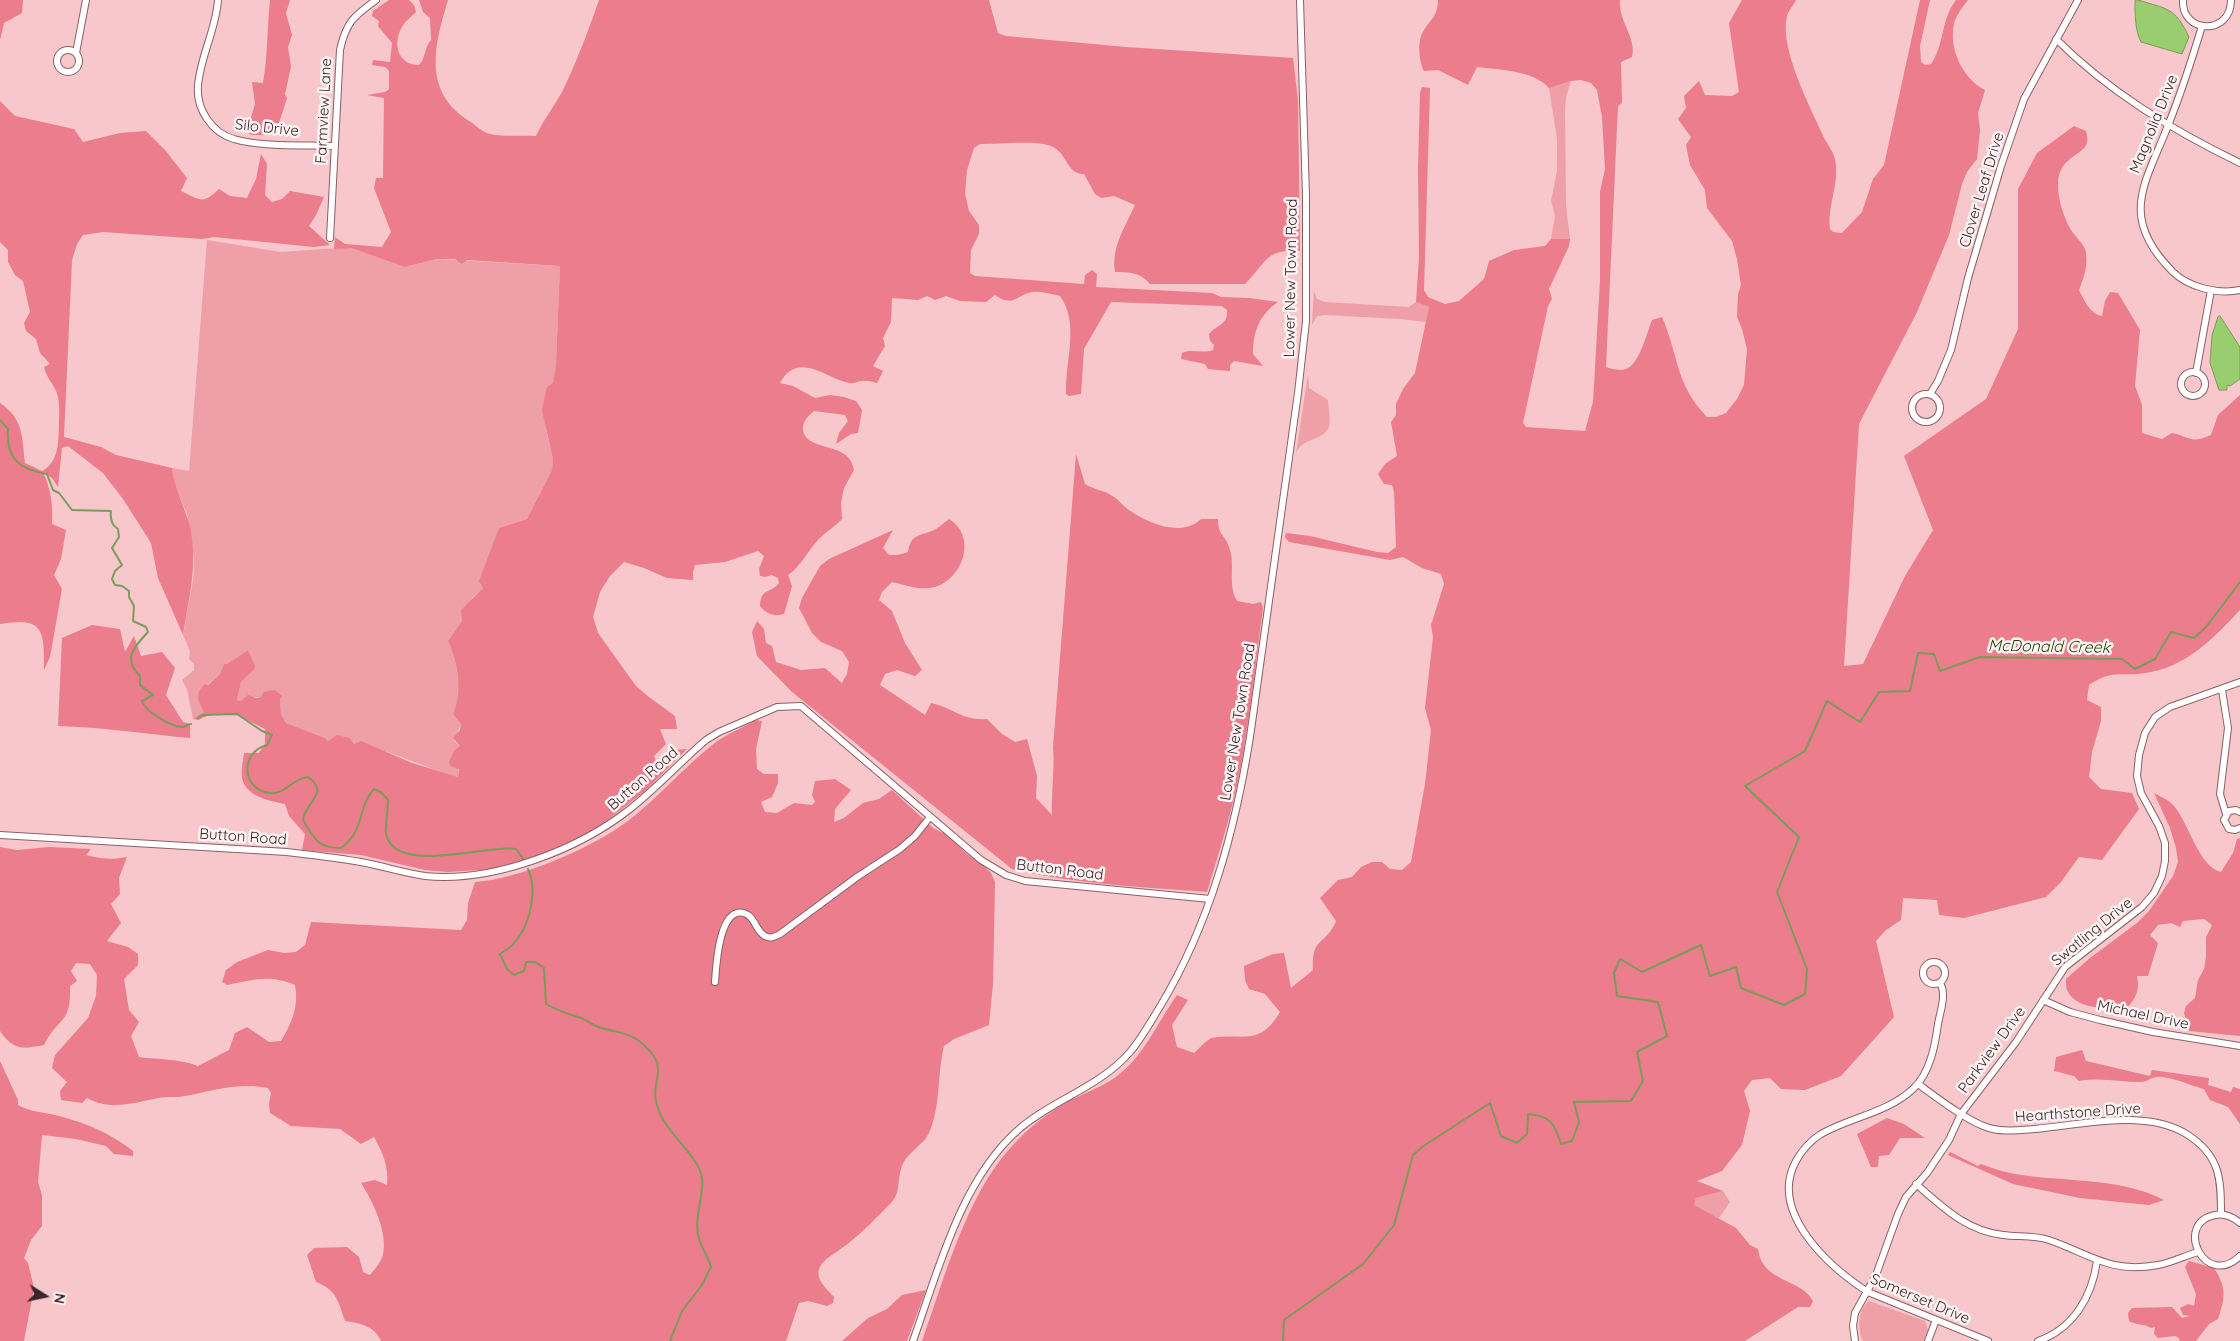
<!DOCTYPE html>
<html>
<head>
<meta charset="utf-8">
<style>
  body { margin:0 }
  #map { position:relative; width:2240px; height:1341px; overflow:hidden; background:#f7c7cb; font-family:Quicksand,sans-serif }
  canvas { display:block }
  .north { position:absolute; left:20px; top:1271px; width:50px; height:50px; -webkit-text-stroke:4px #fdf3f4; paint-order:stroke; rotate:100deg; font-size:14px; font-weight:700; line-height:20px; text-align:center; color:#382628 }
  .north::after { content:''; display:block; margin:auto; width:18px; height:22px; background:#382628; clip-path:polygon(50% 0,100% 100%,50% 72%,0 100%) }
</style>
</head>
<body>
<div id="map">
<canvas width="2240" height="1341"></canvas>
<div class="north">N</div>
</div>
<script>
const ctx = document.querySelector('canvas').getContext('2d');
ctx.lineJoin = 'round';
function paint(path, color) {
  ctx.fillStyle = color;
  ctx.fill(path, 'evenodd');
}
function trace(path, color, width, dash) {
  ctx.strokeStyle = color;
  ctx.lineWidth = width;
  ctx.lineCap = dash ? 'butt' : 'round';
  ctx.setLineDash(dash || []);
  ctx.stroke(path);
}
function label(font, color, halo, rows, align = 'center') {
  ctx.font = font + ' Quicksand,sans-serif';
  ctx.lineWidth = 5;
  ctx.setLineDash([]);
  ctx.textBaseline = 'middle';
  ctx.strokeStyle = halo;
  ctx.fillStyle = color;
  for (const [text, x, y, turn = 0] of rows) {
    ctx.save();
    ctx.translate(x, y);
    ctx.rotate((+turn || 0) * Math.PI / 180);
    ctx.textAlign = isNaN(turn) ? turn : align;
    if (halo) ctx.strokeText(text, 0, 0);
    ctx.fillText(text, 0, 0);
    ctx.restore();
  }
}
paint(new Path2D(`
  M1571,81L1566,97L1565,110L1566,205L1570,239H1551L1555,216L1551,201L1557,171V139L1549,88Z
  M207,240L281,252L352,247L405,267L436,259L560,266L556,365L546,429L553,459L552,470L527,519L499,528L483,588L472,598L462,621L448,641C458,663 463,691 453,714L461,724L454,741L460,746L458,777C423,768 391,749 354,744L350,738H333L328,741L325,738L286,723L281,714L280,699L263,692L261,697H253L241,701L237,700L241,682L254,670L248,650L227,664H224L220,674L207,685L204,712L193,719L187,689L182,680L194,670V664L189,659L190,651L183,635L193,581L194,558L187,514L175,487L172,468L189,471Z
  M1314,291L1317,299L1325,302L1409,307L1416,302L1429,307L1426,322L1400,319L1325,315L1317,316L1312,325Z
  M1308,374L1309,388L1328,400C1328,408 1332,422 1328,429C1321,441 1302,438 1296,453Z
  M1723,1191L1730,1202L1719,1218L1700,1210L1694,1205L1696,1198Z
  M1869,1301L1925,1321L1928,1330L1923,1341H1863C1857,1329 1858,1309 1869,1301Z`), '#ef9fa8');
paint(new Path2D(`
  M0,0H23L22,13L4,23L0,40Z
  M270,0H290L286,13L292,35L288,47L291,67L285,94L287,98L277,129L268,135H251L247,131L255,104L252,82L263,83C268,55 267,28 270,0Z
  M389,0H409L414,5L416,12C411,17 405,21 402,27C392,44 398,65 419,65C426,58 424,48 431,40L430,18L423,12L419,0H448C434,46 422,93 471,122C476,126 484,133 490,134C505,137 521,135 536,136C544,118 557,103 565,86C578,58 589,29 599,0H989L998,33L1006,36L1126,47L1293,58L1298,100L1300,251C1265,249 1267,262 1245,284H1150C1139,271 1130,273 1115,272C1111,248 1125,227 1135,205L1114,196L1101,198L1095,194L1084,174C1067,175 1067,152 1051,146C1037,140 997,144 980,144L974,148L967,170L965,194L969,211L979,225V234L971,250L970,273L975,276L1084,284L1085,275L1092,270L1097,274L1096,287L1212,293L1221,297L1249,298L1278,302C1259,315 1253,332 1253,354L1263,366L1234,361L1230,365V371L1208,369L1205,364L1181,359L1182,353C1191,348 1203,354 1213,350L1214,345L1210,341L1209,334C1218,324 1228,325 1227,310L1222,306L1111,302L1084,349L1081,394L1069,396L1066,394C1065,361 1080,324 1060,296C1051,294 1041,291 1032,292C1016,295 1014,308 995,295L986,302L960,301L946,296L935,300L927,296L918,300L892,298L891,322L883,338L885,346L873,366L883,371L877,383C873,382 867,380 862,381C858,381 855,384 850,383C828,380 798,349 780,383L793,386L815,398L830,395L844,397L856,401L862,410L858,433L851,434L836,444L839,433L848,421L845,415L814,411C808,416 802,422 803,430C805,447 832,445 844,454C850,458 852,462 854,470L844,488L841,503L842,519C835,527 825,532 818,540C808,551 800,567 788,575L792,586L784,614C775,617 766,614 760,606C761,587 771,594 779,583L778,578L772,575L765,577L760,576L759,569L764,556L758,551L725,562L695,565L693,572V580L667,578L644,568L624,562L610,576L600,592L593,617L598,633L636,686L649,697L675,716L677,729H660L666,744L654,756L657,763L675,750L687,749L645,791L604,823L586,834L524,862L496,869L448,872L425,870L361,855L302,850L305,834L289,816L285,804C270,801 246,797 242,778C241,771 243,761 244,753H259L265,744V729L237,715H209L198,720L193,719L204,712C198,700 194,694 205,684L208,685L220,674L224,664H227L248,650L255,666L254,670L241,682L237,700L241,701L248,695L256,698L261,697L263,692L275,690L282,696L280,699L281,714L286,723L325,738L328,741L337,735L350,738L354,744L361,741L412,763L458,777L459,769L450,766L449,761L455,750L460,746L453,738L460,730L461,724L453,714C463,691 458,663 448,641L462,621L461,610L483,588L479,581L499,528L527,519L552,470L553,459L542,410L547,387L553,383L556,365L560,266L467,260L462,264L455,259H436L405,267L352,248L334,249L335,237L345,244L382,247L391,232L374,188L376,178H383L384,98L367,95L385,92L389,89V71L385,67L372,65L373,60L390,62L392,43L378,26L379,21L372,16L373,11Z
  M1438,0H1620C1618,21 1637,38 1632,57L1621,62L1622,103L1618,106L1606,367C1611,369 1620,371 1626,369C1640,364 1647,332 1652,320L1662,317C1679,356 1675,384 1707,417H1716L1726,413L1737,399L1744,385L1747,349L1742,329L1737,317L1738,294L1741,285L1737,259L1732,241L1707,208L1705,190L1690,165L1686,145L1691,137L1678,119L1686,108L1684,96L1699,81L1705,95L1732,96L1739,92L1729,23L1742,0H1796C1794,4 1790,9 1788,13C1777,44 1809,104 1822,133C1825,142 1834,151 1835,160C1840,183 1827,206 1830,229L1833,232L1842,233L1862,212L1873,179L1884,165L1920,0H1930L1920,46L1921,62L1925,65L1931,64C1945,44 1940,21 1956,0H1968C1961,9 1953,19 1953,31C1951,54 1965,80 1985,90L1978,113L1980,130L1977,159L1967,172L1962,184L1949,235L1917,312L1859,424L1844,666L1863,664L1905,576L1933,530L1904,456L1986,399L2018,329V189L2037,153L2074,126L2086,131C2087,135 2088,140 2087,143C2083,156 2057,157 2058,186C2058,200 2064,218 2071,230C2075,236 2082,242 2085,249C2089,262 2084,278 2079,290C2084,300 2090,314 2102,316L2105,301L2110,292L2118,293L2140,330L2135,386L2142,405V433L2162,439L2172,433C2190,437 2191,444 2211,435L2218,415L2240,395V610C2214,638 2185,668 2145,673C2120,677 2113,669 2089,685L2087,700L2101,707V721L2092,752L2089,777L2101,789L2132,793L2139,809L2102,860L2079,857L2061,882L2046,897L1964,918L1939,915L1937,900L1903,898L1901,920L1886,930L1876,941L1894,1017L1841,1076L1805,1090L1781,1089L1770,1078L1752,1080L1744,1091L1750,1111L1742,1145L1722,1171L1697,1181L1723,1191L1696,1198L1694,1205L1736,1228L1750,1245L1758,1249C1762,1283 1801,1278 1813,1301L1810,1307H1798L1745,1341H922C945,1277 966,1196 1012,1146C1028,1128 1048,1113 1069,1101C1083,1094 1099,1088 1113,1079C1143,1059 1157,1023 1177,995L1188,1000L1172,1025L1177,1047L1194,1053C1199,1049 1206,1040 1212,1038C1242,1032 1259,1048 1280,1012L1265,994L1249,989L1245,980L1244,966L1273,954L1284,953L1291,988L1313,970C1311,936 1325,947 1336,921L1320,898L1338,880L1352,877L1361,867L1372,862H1382L1390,869L1402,870L1411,862L1425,784L1431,730L1425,708L1433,637L1431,625L1444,584L1441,574L1422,568L1403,557L1390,560L1289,542L1285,537L1286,533L1310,536L1377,552L1388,553L1396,547L1394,492L1392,485L1384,484L1378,474L1385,464L1397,456L1391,422L1396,415V404L1403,389L1415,373L1429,307L1416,302L1419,257L1418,169L1420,93L1422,87L1430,88L1424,290L1428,297L1445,304L1459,301L1484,279L1489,261L1514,250L1545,246L1551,239H1570L1569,246L1549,289L1552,299L1548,306L1523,423L1526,427L1585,431L1593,402L1600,280V192L1605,169L1602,117L1597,90L1591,83L1581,80L1571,81L1549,88C1533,70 1500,70 1477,67L1468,85L1438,70L1424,71C1419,62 1417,41 1423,32C1430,19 1438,17 1438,0Z
  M0,101L15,116L74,129L83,142L120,133L146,131L165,150L187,178L181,191C200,200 203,205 219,189L230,196L247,198L256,179L261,154L267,164L265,195L272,202L282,199L290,191L324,197L316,215L309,226L330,245L314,247L214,237L202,239L103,232L83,235L77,244L72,260L64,437L101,447L116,455L172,468C174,489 185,507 190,527C198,565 189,598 183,635L158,578L151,543L123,499L103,473L68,446L62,448L58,487L52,478L43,472C51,490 53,504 52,524L66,530L61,559L54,575L62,589L50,657L44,670C44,631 45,616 0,624V403C24,419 22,438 25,463L42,471C59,462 58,443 59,426C59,414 61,398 54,387C50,380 46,375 44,367L50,364L40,353L36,339L26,331L24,323L30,312L23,281L15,275L8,262V250L0,242Z
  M1076,454L1085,484C1094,490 1105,490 1114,497C1119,500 1123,506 1129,510C1148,523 1181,538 1201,519H1218C1218,536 1225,534 1229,547C1236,565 1227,584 1237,601L1253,604L1261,602L1263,608C1255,667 1249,727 1237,785C1229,821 1218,856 1207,892C1142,887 1075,884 1012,869L792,692L757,656L752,632L757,621L764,629L766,643L772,646L776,662L801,670L825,668L842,683L847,674L849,662L842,651L821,642L812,633L799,608L802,598L820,566L829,559L893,530L883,548L889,555H898L908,552C911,532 921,537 936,529C941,526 945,522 949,519C977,536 964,578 935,587C920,591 906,585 892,582L882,592L879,600L892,611L905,643L922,670L915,676L897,670L885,674L880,685L925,715L931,703C954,708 962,721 987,719L1002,734L1015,742L1027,739L1037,776L1036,798L1052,815C1051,792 1055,770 1053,747Z
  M92,625L120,629L125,652L134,636L141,656L162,652L175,668L166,695L183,722L190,724V738C146,734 102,727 58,726L62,638Z
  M756,720L762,721L756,749L757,769L764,774H778V783L772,797L761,802L765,812L777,813L794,803L812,805L815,802L812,795L815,781L835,779L851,790L835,809L834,822L844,818L863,803L879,799L892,790L933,828L947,835L967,854L983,865L991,873L995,882L993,984L989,1025L954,1039L944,1046C937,1074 941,1106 929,1133C922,1147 905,1153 901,1169C897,1182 901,1193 890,1204C878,1216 865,1230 851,1241C844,1248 826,1257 821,1265C813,1278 826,1288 834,1297L833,1303L827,1306L808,1301L799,1303L786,1341H381C375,1326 359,1323 345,1321C338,1301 337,1290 316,1282L307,1255L314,1248L347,1247L359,1257L363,1272L370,1275C375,1269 381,1262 383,1255C388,1232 373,1202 361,1183L375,1180L387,1185C389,1167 383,1153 374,1137L361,1144L340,1129L291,1126L270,1113L269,1104L271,1093L268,1088C239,1082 214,1090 185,1096C176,1098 167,1096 158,1098C133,1103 111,1111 87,1098L82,1103L61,1100L60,1091L67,1082L52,1068L55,1055L88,1018L96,996L97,975L90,964L76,963L71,971L77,981L70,986C71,1026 59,1015 44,1045C22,1049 14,1051 0,1031V847L17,850L49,847L91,849L86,855C100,859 113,860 127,857L119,878L120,894L111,904L121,923L107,941L128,947L138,954V965L124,979L129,1010L139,1022L131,1036L139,1057C159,1060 178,1058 198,1066L229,1050L235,1033L247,1027L269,1042L281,1041C292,1023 299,1006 295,985C269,974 253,980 227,985L222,982L226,970L237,962L268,950L284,953L296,952L305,945L311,922L461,930L467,920L468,903L475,882C520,879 592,848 628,821C659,797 685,766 716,742C728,734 743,727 756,720Z
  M2154,793C2161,797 2169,800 2174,806C2189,823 2198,866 2221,872L2233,853L2237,839L2240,838V1036L2189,1031L2184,1013L2186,1006L2195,998L2198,980L2204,969L2206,957V937L2212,925L2204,919L2183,921L2180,927L2171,923L2158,925L2150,935L2158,943L2148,976H2137C2140,991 2136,998 2126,1009C2108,1008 2078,1010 2068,992C2066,989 2066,983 2066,979L2090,958L2137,923L2149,911L2173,876L2178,862L2176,848L2170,828Z
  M2082,1050L2086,1061L2150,1076L2152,1070L2209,1078L2208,1085L2231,1092L2233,1087L2240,1089V1124L2228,1107L2210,1100L2204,1089C2192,1086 2167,1075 2156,1077C2150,1078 2146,1082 2141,1082C2120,1082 2101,1077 2079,1081L2074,1076L2054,1071L2056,1057Z
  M0,1061L18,1100V1105C30,1112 42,1112 55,1115C86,1123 108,1132 133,1151V1156L114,1154L106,1146L76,1139L42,1135L38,1182L42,1195V1226L31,1240L24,1258L28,1263L34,1288L24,1341H0Z
  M1887,1118L1904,1124L1925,1138H1900L1889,1155L1879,1156L1878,1167H1871L1857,1134Z
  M1950,1152L1978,1166L1981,1164C1990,1167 2000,1171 2010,1173C2061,1183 2117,1176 2164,1200L2149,1205L2080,1198L2013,1184L1948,1155Z
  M2189,1261L2214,1268C2227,1288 2225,1298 2218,1319L2209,1324L2196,1341H2180L2179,1338L2175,1336L2158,1338L2154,1334L2155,1327L2151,1328C2143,1323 2135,1325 2129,1321L2128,1313L2132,1308L2172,1307L2182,1318L2190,1316L2183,1315L2180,1308L2188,1304L2194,1306L2196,1294L2185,1267Z
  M926,1290L907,1341H842L868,1318L887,1309L902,1295Z`), '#eb7d8c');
const water = new Path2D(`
  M2138,0C2167,9 2175,7 2189,37L2182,54L2141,42C2135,30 2135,15 2135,1Z
  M2220,316L2240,347V379L2230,386L2227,385V390H2219L2210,363L2212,335L2218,317Z`);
paint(water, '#99cd6f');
trace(water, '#7c9b5a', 1);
trace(new Path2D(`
  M0,420L8,429C6,459 19,469 47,474L53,490L59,493L72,510L111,511C110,519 111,525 118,529L119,537L112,548L122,565L115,571L112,579L115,585L122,586L129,591V597L134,606L133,621L146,627L148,632C134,647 122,659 140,676V685L153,695L142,701C145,712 172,727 183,727C184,727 189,724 191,724
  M198,718L202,715L237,714L262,731L272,735L267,745C240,752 241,790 270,793C285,795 291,779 308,777C331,794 305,801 303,820C314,838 317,848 341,848C366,830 357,807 374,789L382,793L388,800C388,809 385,827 386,834C395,876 488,844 516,849L524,860
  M528,869C538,891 530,927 513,944C510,948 504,951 500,954L507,969L514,975L524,971L526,962H535L544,968L546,1004C558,1011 569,1014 581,1018C589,1021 595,1027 602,1028C614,1032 627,1032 638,1040C677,1071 645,1078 659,1111C667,1134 699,1156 702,1178C704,1198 693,1219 699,1239C702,1248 708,1257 711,1267L702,1285L682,1311L670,1341
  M1283,1341L1284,1320L1363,1264L1394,1225L1413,1155L1422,1147L1490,1103L1501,1136L1517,1143L1527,1134L1528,1114C1551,1116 1554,1123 1561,1144L1572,1141L1579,1122L1574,1102L1631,1101L1643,1081L1637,1052L1667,1036L1658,1002L1617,996L1614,973L1620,959L1642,972L1701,945L1710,976L1736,967L1741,988L1784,1005L1805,994L1807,969L1777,892L1799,837L1745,786L1805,751L1827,701L1860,722L1879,692L1910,691L1918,653L1934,654L1940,671L1980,657L2122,659L2135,669L2155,659L2171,632L2194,638L2206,627L2240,582`), '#7c9b5a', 2);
const minor = new Path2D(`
  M218,0C216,30 200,57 198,86C196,109 212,133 234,139C260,147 306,145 334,146
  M2183,0C2181,34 2231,36 2231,0
  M2202,26C2192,59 2182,91 2169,123C2146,183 2117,216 2173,272C2188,287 2219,295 2240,290
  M2056,39C2109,92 2172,130 2240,163
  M57 61a11 11 0 1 1 22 0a11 11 0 1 1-22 0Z
  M76,53L86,0
  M330,238L340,50C346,22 354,16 376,0
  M2181 384a12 12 0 1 1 24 0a12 12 0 1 1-24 0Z
  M2196,373L2211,290
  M1930,394L1938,381L1951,350L1968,278L2001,166L2024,99L2078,0
  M1912 408a14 14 0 1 1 28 0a14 14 0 1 1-28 0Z
  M2222,690L2228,728L2220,794L2226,814
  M2240,812L2236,810L2229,811L2224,820L2229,829L2235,830L2240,828
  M0,835L287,852C313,855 340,858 366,863C386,867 405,873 425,876C492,883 578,850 630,809C657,788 680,762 706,740L719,732L777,707L801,706L981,860L1006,875L1025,881L1210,899
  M1923 973a11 11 0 1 1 22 0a11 11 0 1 1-22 0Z
  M715,982C716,967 719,906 744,913C756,917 755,931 765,936C770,939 774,937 780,934L857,877L900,849L915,836L930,817
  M1940,983C1947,994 1940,1012 1938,1024C1935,1046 1930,1073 1913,1089C1887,1113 1851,1117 1821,1134C1810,1141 1802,1150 1796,1161C1768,1212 1829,1267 1868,1292L1988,1341
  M2043,1000L2070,1012L2100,1020L2153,1032L2240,1046
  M1918,1084C1936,1097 1972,1125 1993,1129C2006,1132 2021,1130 2035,1129C2082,1125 2146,1108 2188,1135C2220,1156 2221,1178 2221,1214
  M1916,1184C1943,1207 1966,1231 2003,1235C2018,1237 2034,1235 2049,1240C2090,1254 2110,1274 2158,1265C2171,1263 2184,1256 2198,1252
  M2240,1223C2233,1217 2225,1213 2215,1215C2173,1223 2205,1290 2240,1256
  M913,1341C938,1271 961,1180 1018,1130C1052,1100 1100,1087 1130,1052C1142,1038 1151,1021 1161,1005C1210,923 1235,831 1250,737L1298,393L1306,321V196L1300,0
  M1855,1341L1853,1326L1855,1313L1876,1275L1898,1214L1906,1197L1927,1173L1949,1140L1961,1114L2016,1042L2065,967L2142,907L2154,893L2162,876L2165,861V843L2159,826L2141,793L2137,776L2139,755L2145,733L2155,717L2170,707L2240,682
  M1928,1341L1936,1320
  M2038,1341C2073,1329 2092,1297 2097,1261`);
trace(minor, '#8a6165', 8);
trace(minor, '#fff', 6);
label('15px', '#382628', '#fdf3f4', [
  ["Farmview Lane",324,111,-87],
  ["Magnolia Drive",2154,124,-68],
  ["Silo Drive",267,128,6],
  ["Clover Leaf Drive",1982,190,-73],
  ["Lower New Town Road",1291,278,-89],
  ["Lower New Town Road",1238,722,-81],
  ["Button Road",643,779,-41],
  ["Button Road",243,837,4],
  ["Button Road",1060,870,7],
  ["Swatling Drive",2092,932,-39],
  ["Michael Drive",2143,1015,12],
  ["Parkview Drive",1992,1050,-54],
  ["Hearthstone Drive",2078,1113,-4],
  ["Somerset Drive",1920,1299,23]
]);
label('italic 16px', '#254500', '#fdf3f4', [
  ["McDonald Creek",2049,647,1]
]);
</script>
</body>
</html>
